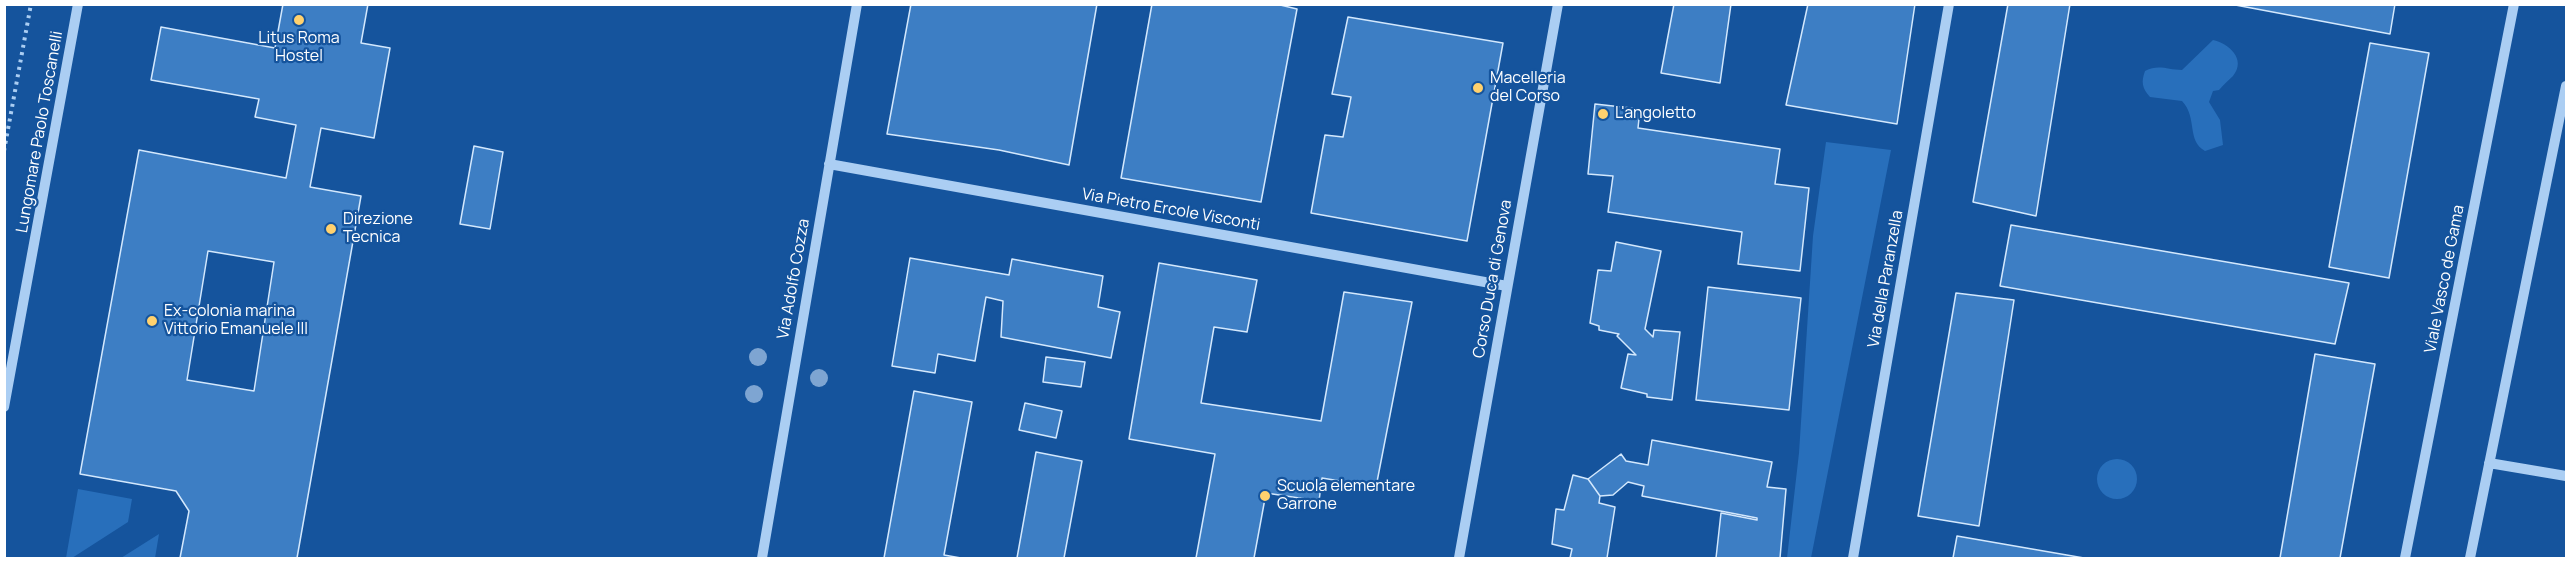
<!DOCTYPE html>
<html>
<head>
<meta charset="utf-8">
<style>
  body { margin:0 }
  #map { position:relative; width:2571px; height:563px; overflow:hidden; background:#15549d; font-family:Manrope,sans-serif }
  canvas { display:block }
  .frame { position:absolute; inset:0; border:6px solid #fff; pointer-events:none }
</style>
</head>
<body>
<div id="map">
<canvas width="2571" height="563"></canvas>
<div class="frame"></div>
</div>
<script>
const ctx = document.querySelector('canvas').getContext('2d');
ctx.lineJoin = 'round';
function paint(path, color) {
  ctx.fillStyle = color;
  ctx.fill(path, 'evenodd');
}
function trace(path, color, width, dash) {
  ctx.strokeStyle = color;
  ctx.lineWidth = width;
  ctx.lineCap = dash ? 'butt' : 'round';
  ctx.setLineDash(dash || []);
  ctx.stroke(path);
}
function label(font, color, halo, rows, align = 'center') {
  ctx.font = font + ' Manrope,sans-serif';
  ctx.lineWidth = 4.5;
  ctx.setLineDash([]);
  ctx.textBaseline = 'middle';
  ctx.strokeStyle = halo;
  ctx.fillStyle = color;
  for (const [text, x, y, turn = 0] of rows) {
    ctx.save();
    ctx.translate(x, y);
    ctx.rotate((+turn || 0) * Math.PI / 180);
    ctx.textAlign = isNaN(turn) ? turn : align;
    if (halo) ctx.strokeText(text, 0, 0);
    ctx.fillText(text, 0, 0);
    ctx.restore();
  }
}
paint(new Path2D(`
  M2213,40C2228,43 2247,59 2233,76C2228,81 2223,85 2219,90L2213,91L2209,102L2220,120L2223,145L2205,151C2186,140 2198,118 2182,101L2150,97C2142,88 2141,82 2145,71C2159,64 2167,70 2182,70Z
  M1826,142L1891,150L1811,558H1787L1799,453L1813,236Z
  M2097 479a20 20 0 1 1 40 0a20 20 0 1 1-40 0Z
  M78,489L132,499L128,522L72,558H66Z
  M159,534L155,558H121Z`), '#286fbb');
const building = new Path2D(`
  M283,4H368L361,43L390,48L374,138L321,128L310,187L361,196L297,558H180L189,511L176,491L80,474L139,150L286,178L296,125L255,117L259,99L151,80L161,27L275,48ZM208,251L274,262L254,391L187,380Z
  M911,4H1097L1069,165L999,150L887,134Z
  M1152,4H1276L1297,9L1261,202L1121,178Z
  M1674,4H1731L1720,83L1661,73Z
  M1808,4H1915L1897,124L1786,105Z
  M2008,4H2070L2036,216L1973,202Z
  M2230,4H2395L2390,34Z
  M1348,17L1503,43L1467,241L1311,213L1325,135L1343,137L1351,97L1332,94Z
  M2370,43L2429,53L2389,278L2329,267Z
  M1595,104L1640,109L1638,128L1780,149L1775,184L1809,188L1800,271L1738,264L1742,232L1608,212L1613,176L1588,174Z
  M474,146L503,152L490,229L460,224Z
  M2011,225L2349,283L2335,344L2000,286Z
  M1616,242L1661,251L1645,329L1653,337L1654,330L1680,332L1672,400L1647,397V394L1621,388L1628,354L1636,355L1617,336L1619,334L1599,330V326L1590,323L1598,270L1611,271Z
  M910,258L1009,275L1012,259L1103,276L1098,307L1120,312L1111,358L1001,337L1003,301L986,297L975,361L938,354L935,373L892,366Z
  M1159,263L1257,280L1247,332L1214,327L1201,403L1321,421L1344,292L1412,302L1376,487L1322,478L1319,501L1266,493L1254,558H1196L1215,454L1129,439Z
  M1708,287L1801,298L1789,410L1696,400Z
  M1956,293L2014,300L1979,526L1918,516Z
  M2315,354L2375,364L2340,558H2280Z
  M1046,357L1085,362L1081,387L1043,382Z
  M914,391L972,402L944,555L961,558H884Z
  M1025,403L1062,411L1056,438L1019,430Z
  M1652,440L1772,462L1767,487L1786,489L1780,558H1716L1721,513L1757,520V518L1642,496L1644,486L1628,482L1613,495L1600,496L1588,479L1621,454L1626,461L1648,465Z
  M1036,452L1082,461L1064,558H1017Z
  M1573,475L1588,479L1600,496L1599,503L1615,507L1607,558H1570L1572,549L1552,544L1556,509L1564,510Z
  M1957,536L2084,558H1953Z`);
paint(building, '#3d7ec4');
trace(building, '#d3e8fd', 1.5);
trace(new Path2D(`
  M4,151L31,4`), '#abcef3', 4, [3, 4.5]);
trace(new Path2D(`
  M829,164L1507,286
  M4,407L78,4
  M2489,463L2566,476
  M762,558L857,4
  M1459,558L1558,4
  M1853,558L1949,4
  M2405,558L2514,4
  M2470,558L2566,86`), '#abcef3', 10);
ctx.fillStyle = '#7ea5d2';
for (const [x, y] of [
  [758,357],
  [819,378],
  [754,394]
]) {
  ctx.beginPath();
  ctx.arc(x, y, 9, 0, 2 * Math.PI);
  ctx.fill();
}
for (const [x, y, r, color] of [
  [299,20,6,"#ffd16e"],
  [1478,88,6,"#ffd16e"],
  [1603,114,6,"#ffd16e"],
  [331,229,6,"#ffd16e"],
  [152,321,6,"#ffd16e"],
  [1265,496,6,"#ffd16e"]
]) {
  const dot = new Path2D();
  dot.arc(x, y, r, 0, 2 * Math.PI);
  ctx.fillStyle = color;
  ctx.fill(dot);
  trace(dot, '#15549d', 2);
}
label('16px', '#fff', '#15549d', [
  ["Litus Roma",299,39,"center"],
  ["Hostel",299,57,"center"],
  ["Macelleria",1490,79],
  ["del Corso",1490,97],
  ["L'angoletto",1615,114],
  ["Direzione",343,220],
  ["Tecnica",343,238],
  ["Ex-colonia marina",164,312],
  ["Vittorio Emanuele III",164,330],
  ["Scuola elementare",1277,487],
  ["Garrone",1277,505]
], 'left');
label('16px', '#fff', '#15549d', [
  ["Lungomare Paolo Toscanelli",40,132,-80],
  ["Via Pietro Ercole Visconti",1171,210,10],
  ["Via Adolfo Cozza",794,279,-80],
  ["Corso Duca di Genova",1493,279,-80],
  ["Via della Paranzella",1886,279,-80],
  ["Viale Vasco de Gama",2445,279,-79]
]);
</script>
</body>
</html>
